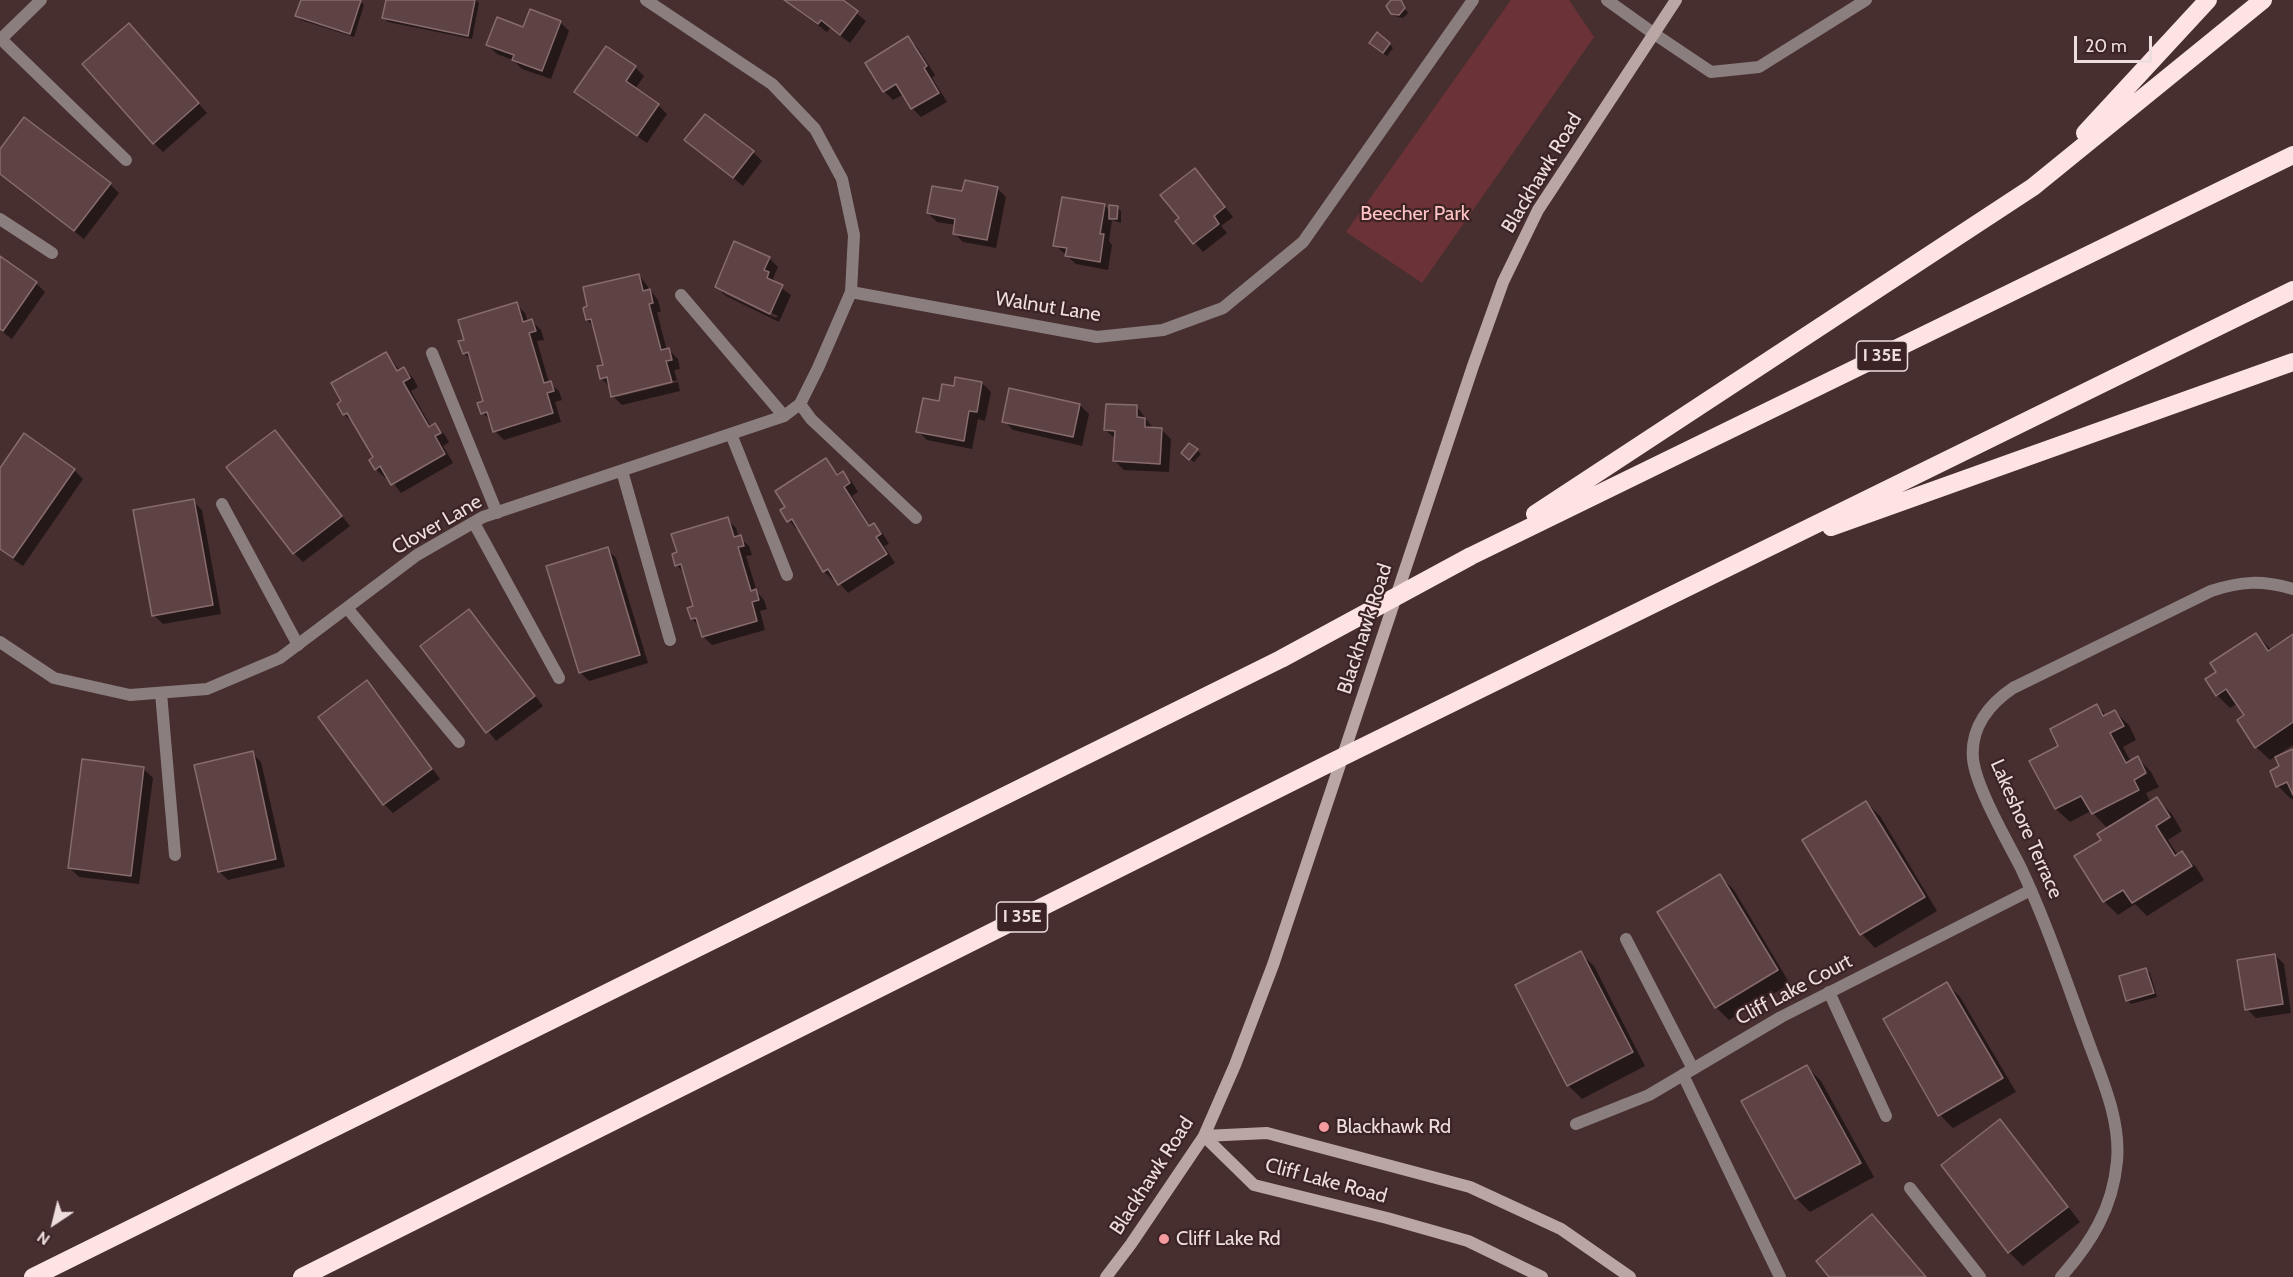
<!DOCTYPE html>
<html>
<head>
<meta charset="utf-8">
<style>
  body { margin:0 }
  #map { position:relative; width:2293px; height:1277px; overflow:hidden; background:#472e2f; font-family:Cabin,sans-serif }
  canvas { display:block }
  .north { position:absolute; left:24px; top:1193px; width:60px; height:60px; -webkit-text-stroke:4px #3c2425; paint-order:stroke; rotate:215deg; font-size:16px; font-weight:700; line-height:24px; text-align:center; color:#eddddd }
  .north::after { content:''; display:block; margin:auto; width:21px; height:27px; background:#eddddd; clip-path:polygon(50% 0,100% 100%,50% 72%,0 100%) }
  .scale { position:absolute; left:2074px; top:36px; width:78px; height:27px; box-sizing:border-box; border:3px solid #eddddd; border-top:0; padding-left:8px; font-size:18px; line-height:21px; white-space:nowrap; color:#eddddd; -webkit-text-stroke:4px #3c2425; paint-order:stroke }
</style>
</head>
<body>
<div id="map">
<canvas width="2293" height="1277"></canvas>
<div class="north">N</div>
<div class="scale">20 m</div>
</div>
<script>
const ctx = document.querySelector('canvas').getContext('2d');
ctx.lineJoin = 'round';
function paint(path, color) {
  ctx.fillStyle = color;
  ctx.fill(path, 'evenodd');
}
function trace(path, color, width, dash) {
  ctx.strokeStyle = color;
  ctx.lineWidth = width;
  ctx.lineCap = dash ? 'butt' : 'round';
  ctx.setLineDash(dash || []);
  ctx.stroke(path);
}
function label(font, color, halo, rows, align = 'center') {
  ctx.font = font + ' Cabin,sans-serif';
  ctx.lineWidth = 4.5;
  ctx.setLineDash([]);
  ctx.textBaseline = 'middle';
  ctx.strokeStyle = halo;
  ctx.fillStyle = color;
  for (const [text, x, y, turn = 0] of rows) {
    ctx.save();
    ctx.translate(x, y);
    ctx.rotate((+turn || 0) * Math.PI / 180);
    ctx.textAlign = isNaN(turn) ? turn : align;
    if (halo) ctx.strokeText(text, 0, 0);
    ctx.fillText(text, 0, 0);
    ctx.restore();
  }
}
paint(new Path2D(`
  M1511,0H1569L1594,37L1422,283L1346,232Z`), '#6b3337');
paint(new Path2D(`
  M302,0L360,1L364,5L354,37L301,20L297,16Z
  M387,0H476L479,3L472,39L388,22L384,18Z
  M784,0H840L866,21L850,43L830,28L827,32Z
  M1400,1L1408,13L1403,18L1397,17L1392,13Z
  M560,22L569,31L551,79L522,69L513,60L497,54L488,45L524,29Z
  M137,34L207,113L163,152L154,143Z
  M908,38L917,47L935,75L932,78L947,102L921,117L913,109L904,94L893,100L884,91Z
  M1389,44L1393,48L1387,56L1375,47Z
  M635,67L644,76L635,89L658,105L667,114L647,143L585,101L576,92Z
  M686,140L753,152L762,161L743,186Z
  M0,151L110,184L119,193L84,239L0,175Z
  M1195,170L1233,217L1221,226L1227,233L1203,252L1177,222L1181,219Z
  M997,188L1006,197L996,248L963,242L954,233L956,225L937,222L928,213L963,193Z
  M1104,205L1111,212L1117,207L1121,211V223L1112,220L1109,241L1112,245L1108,270L1076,264L1055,245Z
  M0,257L36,283L45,292L12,339L0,330Z
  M769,258L778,267L773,278L776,284L791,295L779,322L726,296L717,287ZM725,290L778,316L776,318L725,294Z
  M639,275L658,300L661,312H657L667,351L669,350L678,359L680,369L674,370L677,380L617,394V397L678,382L680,391L622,405L613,396L610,387L601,378L605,366L595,328L587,320Z
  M516,304L525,313L528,322L532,321L541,330L544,340L537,341L549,383L559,391L562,400L555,402L561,422L504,440L495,431L492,422L483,413L485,402L473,362L464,353L466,341Z
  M386,353L400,371L404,369L413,378L418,387L411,391L431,427L435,425L444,434L449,442L443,446L453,463L401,493L388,476L385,478L376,469L375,458L353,423L344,414Z
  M982,383L991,392L985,421L978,419L972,449L927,440L918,431L955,388Z
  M1080,405L1089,414L1082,446L1013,430L1004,421Z
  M1137,407L1153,428L1162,430L1171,439L1169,472L1124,470L1115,461L1116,439L1105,430Z
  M275,432L350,526L303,562L294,553Z
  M1197,450L1201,454L1194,462L1187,457Z
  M826,460L839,475L843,473L852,482L858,492L852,496L871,527L874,525L883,534L889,544L884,546L895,563L848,593L835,578L833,580L824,571L800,529L797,530L782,511Z
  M0,470H74L83,479L23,566L0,550Z
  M193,501L202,510L221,614L163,624L154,615Z
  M727,519L736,528L739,537L749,546L752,555L746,556L757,592L764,600L767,609L760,611L765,630L712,645L703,636L700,627L692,619L695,607L685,573L676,565Z
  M607,549L616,558L648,663L589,681L580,672Z
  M469,611L543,706L496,741L422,647Z
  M2256,634L2271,650L2293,636V745L2270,760L2256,747L2246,716L2238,703L2230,708L2217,695L2218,672Z
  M367,682L376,691L440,779L393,813L384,804L320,717Z
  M2097,706L2107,716L2115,712L2129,725L2136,740L2123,747L2131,762L2138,758L2151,772L2159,787L2146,793L2151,803L2157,799L2171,813L2182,831L2168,840L2178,856L2182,853L2196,867L2204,880L2147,916L2135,904L2118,915L2104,901L2103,840L2108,829L2091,811L2070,822L2056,809L2031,761L2060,746Z
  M2293,751V799H2291L2278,786L2281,767Z
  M252,753L261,762L285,867L228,880L219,871Z
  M144,769L153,778L139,884L79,877L70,868Z
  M1866,802L1880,816L1937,911L1875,948L1862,934L1804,840Z
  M1720,876L1734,890L1790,984L1729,1020L1716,1007Z
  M1580,953L1594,966L1645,1066L1582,1099L1568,1085Z
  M2275,955L2284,964L2291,1013L2256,1018L2247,1009Z
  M2146,969L2150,973L2157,997L2131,1004L2127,1000Z
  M1947,984L1960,997L2016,1092L1953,1128L1940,1115Z
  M1807,1067L1821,1081L1874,1177L1810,1212L1796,1198L1744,1101Z
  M2000,1121L2013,1135L2080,1222L2023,1266L2009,1252L1943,1165Z`), '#0007');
const building = new Path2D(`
  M301,0H361L350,34L295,16Z
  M386,0H475L468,36L382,18Z
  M784,0H843L858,11L840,35L821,20L818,24Z
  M1391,0H1401L1405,8L1399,15L1391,14L1386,6Z
  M530,9L561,21L542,71L512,60L514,55L486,45L497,17L523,27Z
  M129,23L199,103L153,144L82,64Z
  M1377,32L1390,43L1383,53L1369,43Z
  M908,36L927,66L924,68L939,93L911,109L896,84L883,92L865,63Z
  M606,46L636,66L626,81L659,104L637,136L574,92Z
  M705,114L754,151L733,178L684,140Z
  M24,117L111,183L74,231L0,174V149Z
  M1195,168L1225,207L1214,216L1219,224L1193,244L1175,221L1179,218L1160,195Z
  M965,180L998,187L987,240L953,234L955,219L927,213L932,186L962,191Z
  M1062,197L1105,204L1100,234H1104L1100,262L1065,256L1067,248L1053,246Z
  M1109,205L1118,206L1117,219H1109Z
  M734,241L770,257L764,270L769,272L767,278L783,285L770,314L715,287Z
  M0,256L37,282L3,331L0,329Z
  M639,274L643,291L650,289L653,303L649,304L661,350L669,348L672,360L666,361L672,382L611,397L607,377L600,379L597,366L603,365L591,319L586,320L583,308L587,306L583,287Z
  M517,302L523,322L532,319L536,331L529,333L544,383L551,381L554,391L547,393L553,413L493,432L487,412L481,414L477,403L483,401L468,352L463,354L458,341L464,340L458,320Z
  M386,352L397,371L404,367L410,378L403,382L429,427L435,423L441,433L435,436L445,454L391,485L380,466L375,470L369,460L373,457L347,413L343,415L337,404L341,401L331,383Z
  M955,377L982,382L977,412L969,411L964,441L916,432L923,398L939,401L942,384L954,386Z
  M1009,388L1080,404L1073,437L1002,422Z
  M1106,404L1137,405V417L1145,418V427L1162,428L1160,464L1113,461L1115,431L1104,430Z
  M275,430L342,516L293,554L226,467Z
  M24,433L75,469L13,558L0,549V468Z
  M1189,443L1198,449L1189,460L1181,453Z
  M826,458L837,475L843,471L850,483L844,487L869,526L874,523L881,534L876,537L887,554L838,585L828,569L823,572L792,519L787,522L780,510L785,507L775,491Z
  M194,499L213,605L152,616L133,510Z
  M728,517L734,537L741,535L744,546L738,547L751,591L756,589L759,600L752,602L757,621L702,637L696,618L691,619L687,608L693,606L681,564L675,566L672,554L677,552L671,534Z
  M608,547L640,655L579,673L546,566Z
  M469,609L535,696L486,733L420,646Z
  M2256,633L2268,651L2293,634V722L2255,748L2237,720L2244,715L2226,689L2216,696L2205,679L2216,672L2210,663Z
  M367,680L432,769L383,805L318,717Z
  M2097,704L2103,716L2115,710L2124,726L2110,733L2126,763L2138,756L2146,773L2134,780L2139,790L2092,814L2081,796L2055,809L2029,761L2058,746L2050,729Z
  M2293,749V795L2287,782L2276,787L2270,771L2279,766L2275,757Z
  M253,751L276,859L218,872L194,765Z
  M82,759L144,767L131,876L68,868Z
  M2157,797L2170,817L2156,826L2175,856L2182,851L2192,866L2132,903L2123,890L2103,902L2074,856L2101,840L2097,834Z
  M1866,801L1925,897L1860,935L1802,840Z
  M1720,874L1778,970L1715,1008L1657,912Z
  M1581,951L1633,1052L1567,1086L1515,985Z
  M2275,954L2283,1004L2245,1010L2237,960Z
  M2146,968L2154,993L2126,1001L2119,976Z
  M1947,982L2003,1078L1938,1116L1883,1019Z
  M1807,1065L1861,1163L1795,1199L1741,1101Z
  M2000,1119L2068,1207L2008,1253L1941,1165Z
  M1872,1214L1926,1277H1829L1816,1261Z`);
paint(building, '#5d4344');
trace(building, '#886b6c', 1.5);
trace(new Path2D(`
  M1653,33L1711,72L1759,67L1866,0
  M1,39L126,160
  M0,219L52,253
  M681,295L784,416
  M432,353L497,513
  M800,404L811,419L916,518
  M731,434L787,575
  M622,471L670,640
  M222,504L298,645
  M474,523L559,678
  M347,608L459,742
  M161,693L175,855
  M1626,939L1693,1069
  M1829,992L1886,1116
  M1683,1075L1780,1277
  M1910,1188L1980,1277`), '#8b7e7e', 12);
trace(new Path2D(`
  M1607,0L1653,33
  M0,40L41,0
  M851,292L1097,337L1163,330L1223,308L1303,242L1473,0
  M0,642L54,678L130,695L207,689L280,658L417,555L483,517L784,416L800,404L818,368L851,292L854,235L842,179L815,129L772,84L646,0
  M1576,1124L1649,1095L1781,1017L2031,890
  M2061,1277C2091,1243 2113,1208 2117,1161C2121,1118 2100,1075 2086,1035C2065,978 2046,921 2020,866C2006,839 1976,787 1973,759C1970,728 1989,704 2013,688L2211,591C2241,581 2262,580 2293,589`), '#8b7e7e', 12);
trace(new Path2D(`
  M1204,1136L1267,1133L1470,1187L1561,1229L1630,1277
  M1204,1136L1254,1185L1387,1218L1468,1241L1542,1277
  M1106,1277L1131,1244L1204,1136L1235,1065L1273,965L1473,366L1503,282L1538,210L1676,0`), '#bba6a6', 12);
trace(new Path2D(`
  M2085,133L2208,0
  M1535,514L2033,187L2263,0
  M1831,527L2293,362
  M33,1277L1281,659L1471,556L2293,155
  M302,1277L1330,763L2293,290`), '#fee3e3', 18);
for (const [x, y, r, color] of [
  [1324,1127,6,"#f49b9f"],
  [1164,1239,6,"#f49b9f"]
]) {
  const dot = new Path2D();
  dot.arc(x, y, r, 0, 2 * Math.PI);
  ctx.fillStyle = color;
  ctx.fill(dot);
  trace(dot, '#3c2425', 2);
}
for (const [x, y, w] of [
  [1882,356,51],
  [1022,917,51]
]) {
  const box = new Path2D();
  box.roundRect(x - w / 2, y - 15, w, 30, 4.5);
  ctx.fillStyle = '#3c2425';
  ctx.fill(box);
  trace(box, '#eddddd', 1.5);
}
label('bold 18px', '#eddddd', null, [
  ["I 35E",1882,356],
  ["I 35E",1022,917]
]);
label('20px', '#eddddd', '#3c2425', [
  ["Blackhawk Road",1542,173,-59],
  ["Walnut Lane",1048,307,9],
  ["Clover Lane",437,525,-30],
  ["Blackhawk Road",1365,629,-72],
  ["Lakeshore Terrace",2026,829,66],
  ["Cliff Lake Court",1794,990,-28],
  ["Blackhawk Road",1152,1176,-57],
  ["Cliff Lake Road",1326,1181,15]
]);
label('20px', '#ffc3c5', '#3c2425', [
  ["Beecher Park",1415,214]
]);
label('20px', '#eddddd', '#3c2425', [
  ["Blackhawk Rd",1336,1127],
  ["Cliff Lake Rd",1176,1239]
], 'left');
</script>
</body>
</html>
